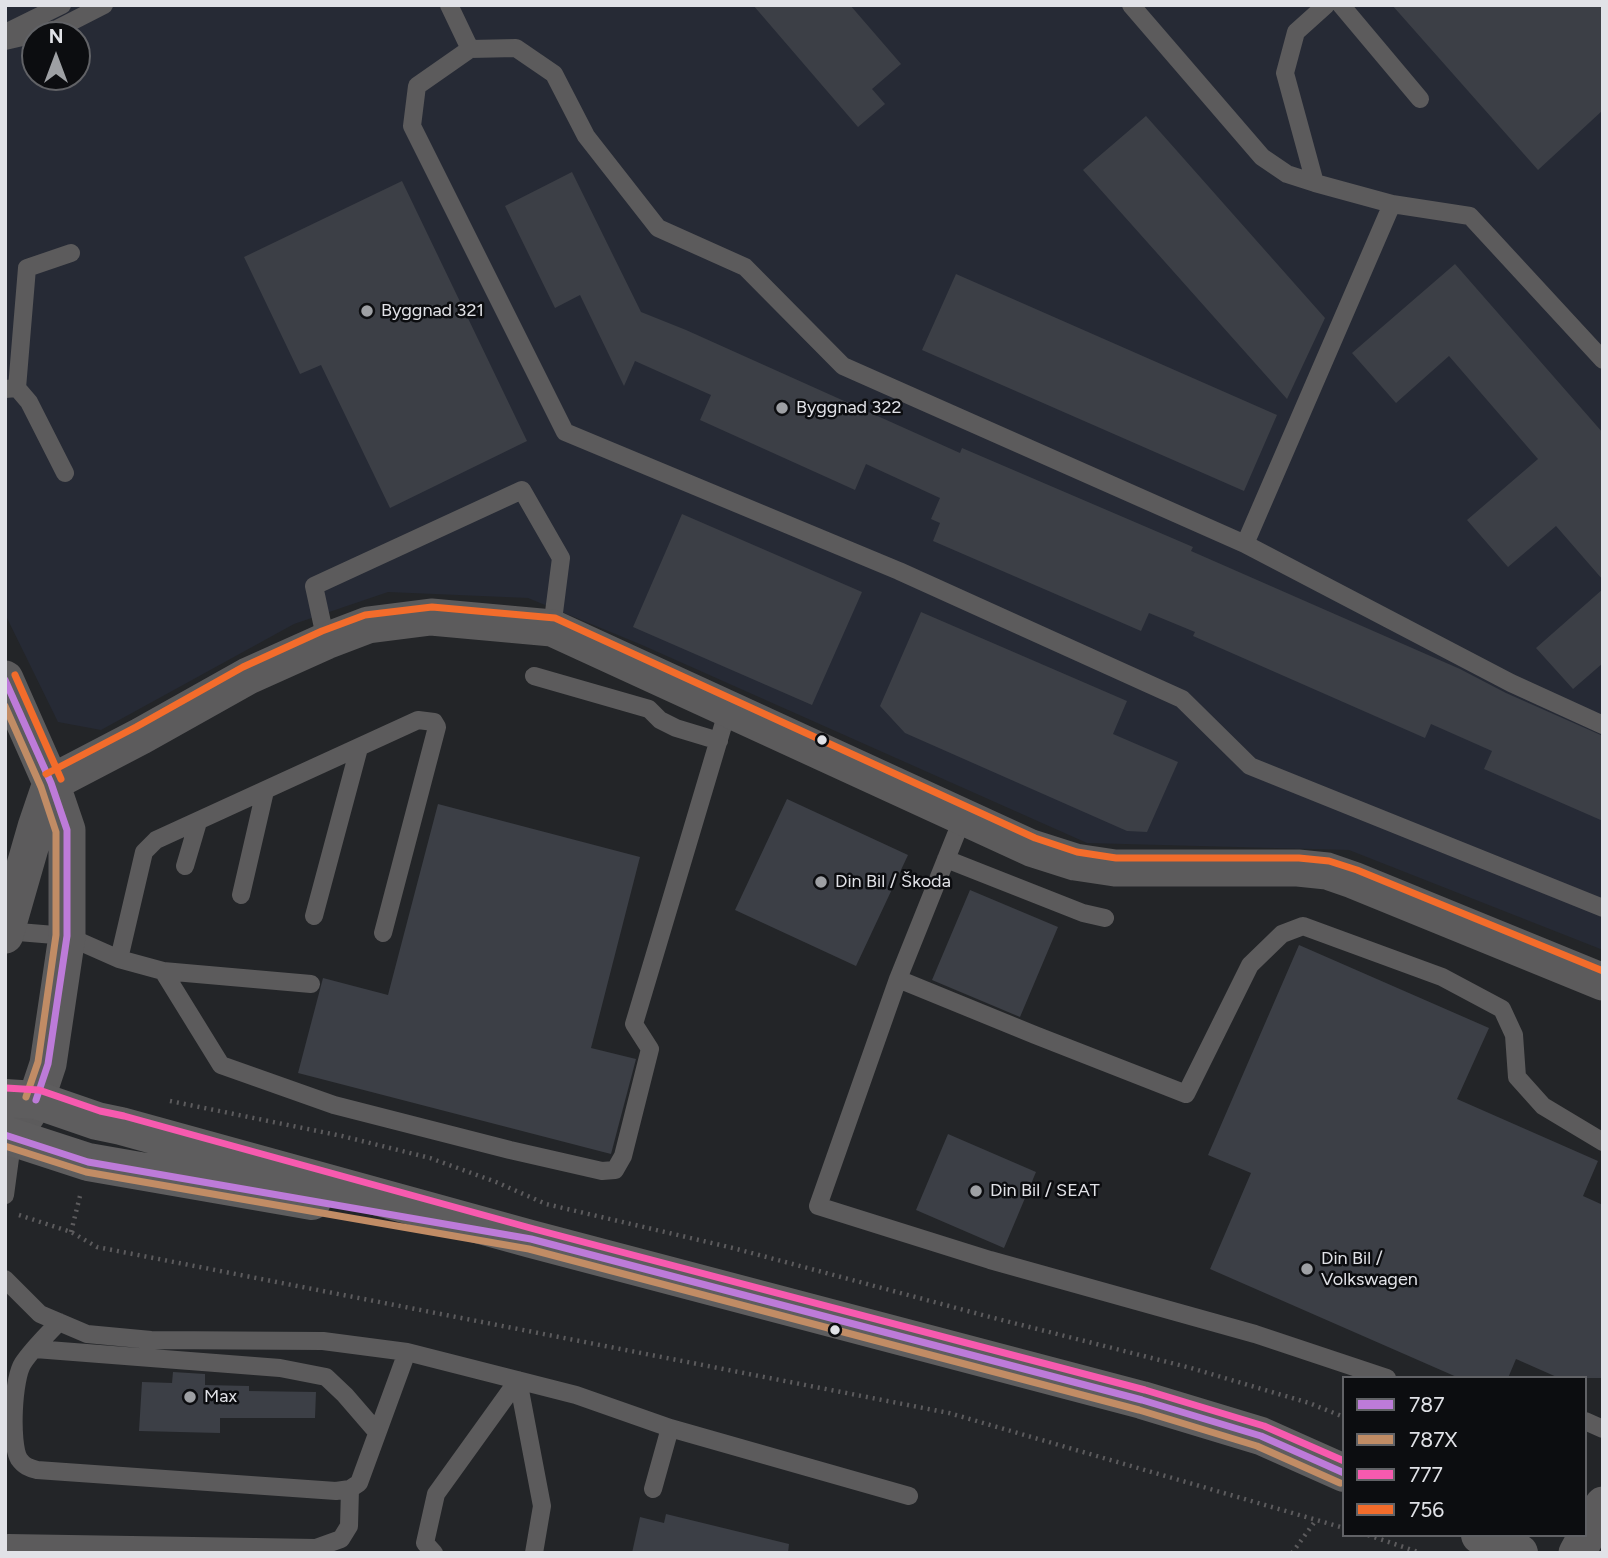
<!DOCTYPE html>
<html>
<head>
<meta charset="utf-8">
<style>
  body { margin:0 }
  #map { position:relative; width:1608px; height:1558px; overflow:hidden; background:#232528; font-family:Figtree,sans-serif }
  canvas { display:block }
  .frame { position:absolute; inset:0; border:7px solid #e1e2e7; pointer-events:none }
  .legend { position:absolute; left:1342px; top:1376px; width:245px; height:161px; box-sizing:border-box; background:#0c0d10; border:2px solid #616266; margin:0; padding:9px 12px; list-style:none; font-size:21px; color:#e1e2e7 }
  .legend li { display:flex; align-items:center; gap:14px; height:35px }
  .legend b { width:35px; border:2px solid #616266 }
  .north { position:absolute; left:21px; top:21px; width:70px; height:70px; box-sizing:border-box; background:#0c0d10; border:2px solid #616266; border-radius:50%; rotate:0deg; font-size:19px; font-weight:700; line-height:28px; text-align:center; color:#e1e2e7 }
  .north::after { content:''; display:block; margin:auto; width:24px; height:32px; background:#9ea0a4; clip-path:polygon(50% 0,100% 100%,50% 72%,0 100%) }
</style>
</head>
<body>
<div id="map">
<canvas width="1608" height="1558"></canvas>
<div class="frame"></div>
<ul class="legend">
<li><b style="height:9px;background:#bd7bd9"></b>787</li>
<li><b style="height:9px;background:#c18c65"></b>787X</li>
<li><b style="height:9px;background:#f75aaf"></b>777</li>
<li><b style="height:9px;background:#f36c2b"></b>756</li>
</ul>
<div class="north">N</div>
</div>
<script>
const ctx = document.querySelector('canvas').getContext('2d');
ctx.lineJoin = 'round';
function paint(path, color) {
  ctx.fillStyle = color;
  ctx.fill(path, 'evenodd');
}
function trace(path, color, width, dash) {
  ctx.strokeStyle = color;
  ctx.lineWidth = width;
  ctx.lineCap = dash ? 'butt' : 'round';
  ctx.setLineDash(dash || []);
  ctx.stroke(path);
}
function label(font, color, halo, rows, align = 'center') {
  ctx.font = font + ' Figtree,sans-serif';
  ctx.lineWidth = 5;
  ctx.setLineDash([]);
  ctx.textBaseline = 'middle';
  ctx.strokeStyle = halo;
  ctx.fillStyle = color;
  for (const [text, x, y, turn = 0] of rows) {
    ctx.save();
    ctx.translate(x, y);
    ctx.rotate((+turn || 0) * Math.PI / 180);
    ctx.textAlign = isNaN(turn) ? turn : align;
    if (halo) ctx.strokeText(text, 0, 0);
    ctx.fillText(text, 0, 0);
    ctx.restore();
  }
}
paint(new Path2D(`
  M5,5H1603V950L1349,850L1087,843L642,645L528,598L388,592L294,624L101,730L58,722L5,614ZM35,35H77V77H35Z`), '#262a35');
paint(new Path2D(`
  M753,5H850L901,64L872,89L885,104L858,127Z
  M1392,5H1603V110L1538,170Z
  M1146,116L1325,318L1287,399L1083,170Z
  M572,172L641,312L686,330L960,453L962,448L1193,547L1191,551L1460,669L1506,693L1603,736V821L1484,769L1492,751L1431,724L1425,738L1193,636L1195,632L1149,613L1141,631L933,541L940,523L931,519L940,498L866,464L855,490L700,420L711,395L635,361L624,386L580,295L555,308L505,206Z
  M402,181L527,441L390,508L321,365L300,374L244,257Z
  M1455,264L1603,433V580L1556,526L1508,567L1467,520L1538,459L1449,356L1396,403L1352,353Z
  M956,274L1277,415L1244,491L922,350Z
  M682,514L862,592L812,705L633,627Z
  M1603,589V663L1573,689L1536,648Z
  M921,612L1127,701L1113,734L1178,762L1147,832L1127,831L905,733L880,706Z
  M787,799L908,855L856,966L735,910Z
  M438,804L640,857L591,1048L636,1059L611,1154L298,1073L323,978L388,995Z
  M970,890L1058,927L1020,1017L932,980Z
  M1299,945L1489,1028L1457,1099L1598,1161L1583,1196L1603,1205V1378H1559L1516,1359L1508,1378H1459L1210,1269L1251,1173L1208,1155Z
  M948,1134L1036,1172L1004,1248L916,1210Z
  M173,1372L205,1374V1385L249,1386V1391L316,1392L315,1418H220V1433L139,1431L142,1382L172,1383Z
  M666,1514L789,1544L788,1553H632L640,1517L664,1523Z`), '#3c3f46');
trace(new Path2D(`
  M170,1101L342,1136L430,1158L496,1182L546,1204L733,1248L990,1317L1191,1368L1309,1403L1344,1417
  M19,1215L71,1232L97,1247L949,1413L1344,1528
  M71,1232L80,1196
  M1368,1535L1421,1553
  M1292,1553L1316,1520`), '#5c5b5d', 4.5, [2, 5]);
trace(new Path2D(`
  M449,5L470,49L417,86L412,126L565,432L899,571L1182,699L1250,766L1603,908
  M1131,5L1262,157L1287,174L1315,183L1392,204L1470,216L1603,360
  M1341,5L1420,99
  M5,33L62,5
  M5,41L57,29L104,5
  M470,49L516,48L554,74L586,136L658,228L745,267L843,366L1245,544L1511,683L1603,725
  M1315,183L1285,73L1296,32L1326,5
  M17,388L27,268L71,253
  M5,389L17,388L29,402L65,473
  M1245,544L1392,204
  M326,641L314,586L522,490L561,558L552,628
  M534,676L649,709L660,720L676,728L719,741
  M963,817L898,979L818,1206L990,1260L1255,1334L1387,1378
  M946,859L1083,913L1105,918
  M185,866L198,822
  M241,895L265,791
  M314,916L359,748
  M6,931L67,936L119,959L163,971L311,984
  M119,959L144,852L156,840L418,720L434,722L437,727L383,933
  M163,971L221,1065L334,1105L510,1150L602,1171L615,1170L623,1156L650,1049L634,1024L728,709
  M898,979L1035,1035L1186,1094L1250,965L1282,934L1303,926L1442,977L1502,1009L1514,1035L1517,1077L1543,1106L1603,1142
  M5,1195L13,1136
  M5,1279L40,1314L87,1334L151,1340L323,1341L407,1352L576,1395L670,1428L653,1489
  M59,1322C47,1335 33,1348 23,1363C13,1378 10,1443 19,1459C24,1466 29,1468 37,1470L336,1491L350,1489L359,1483L407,1352
  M35,1349L280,1368L326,1377L345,1395L377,1432
  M518,1380L542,1506L534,1553
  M1585,1421L1603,1429
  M670,1428L909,1496
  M8,1543L316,1548L341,1539L349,1526L350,1489
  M434,1553L425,1543L436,1494L518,1380`), '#5c5b5c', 18);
trace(new Path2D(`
  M5,679L51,783L67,830V936L48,1064L36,1100L13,1136
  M5,935L36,827L51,783L141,736L248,676L326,641L368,625L431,617L552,628L1031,848L1075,862L1115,868H1298L1327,871L1353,880L1603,982
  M1577,1553L1603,1505`), '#5c5b5c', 37);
trace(new Path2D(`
  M5,1098L36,1100L97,1121L121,1126L531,1239L1142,1400L1261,1436L1344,1473
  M5,1135L88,1162L312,1201
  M1480,1535L1519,1553`), '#5e5d5e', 38);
trace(new Path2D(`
  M5,680L51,783L67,830V936L48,1064L36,1100
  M5,1135L88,1162L531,1239L1142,1400L1261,1436L1344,1473`), '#bd7bd9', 7);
trace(new Path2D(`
  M5,706L41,787L56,832V935L38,1062L26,1097
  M5,1146L86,1172L529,1249L1139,1410L1257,1446L1340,1483`), '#c18c65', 7);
trace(new Path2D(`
  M6,1088L39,1090L100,1111L124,1116L534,1229L1145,1390L1264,1426L1344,1461`), '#f75aaf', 7);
trace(new Path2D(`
  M15,675L61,779
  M46,774L136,727L243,667L322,631L365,615L432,607L555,618L1035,838L1077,852L1116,858H1299L1329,861L1357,870L1603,971`), '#f36c2b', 7);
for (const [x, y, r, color] of [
  [367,311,7,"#9ea0a4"],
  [782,408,7,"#9ea0a4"],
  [822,740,6,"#e1e2e7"],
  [821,882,7,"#9ea0a4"],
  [976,1191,7,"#9ea0a4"],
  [1307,1269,7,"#9ea0a4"],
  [835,1330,6,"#e1e2e7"],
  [190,1397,7,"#9ea0a4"]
]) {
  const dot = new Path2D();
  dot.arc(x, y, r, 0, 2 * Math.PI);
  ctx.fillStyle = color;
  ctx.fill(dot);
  trace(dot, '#0c0d10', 2.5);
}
label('18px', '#e1e2e7', '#0c0d10', [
  ["Byggnad 321",381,311],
  ["Byggnad 322",796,408],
  ["Din Bil / Škoda",835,882],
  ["Din Bil / SEAT",990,1191],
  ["Din Bil /",1321,1259],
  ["Volkswagen",1321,1280],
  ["Max",204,1397]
], 'left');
</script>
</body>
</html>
